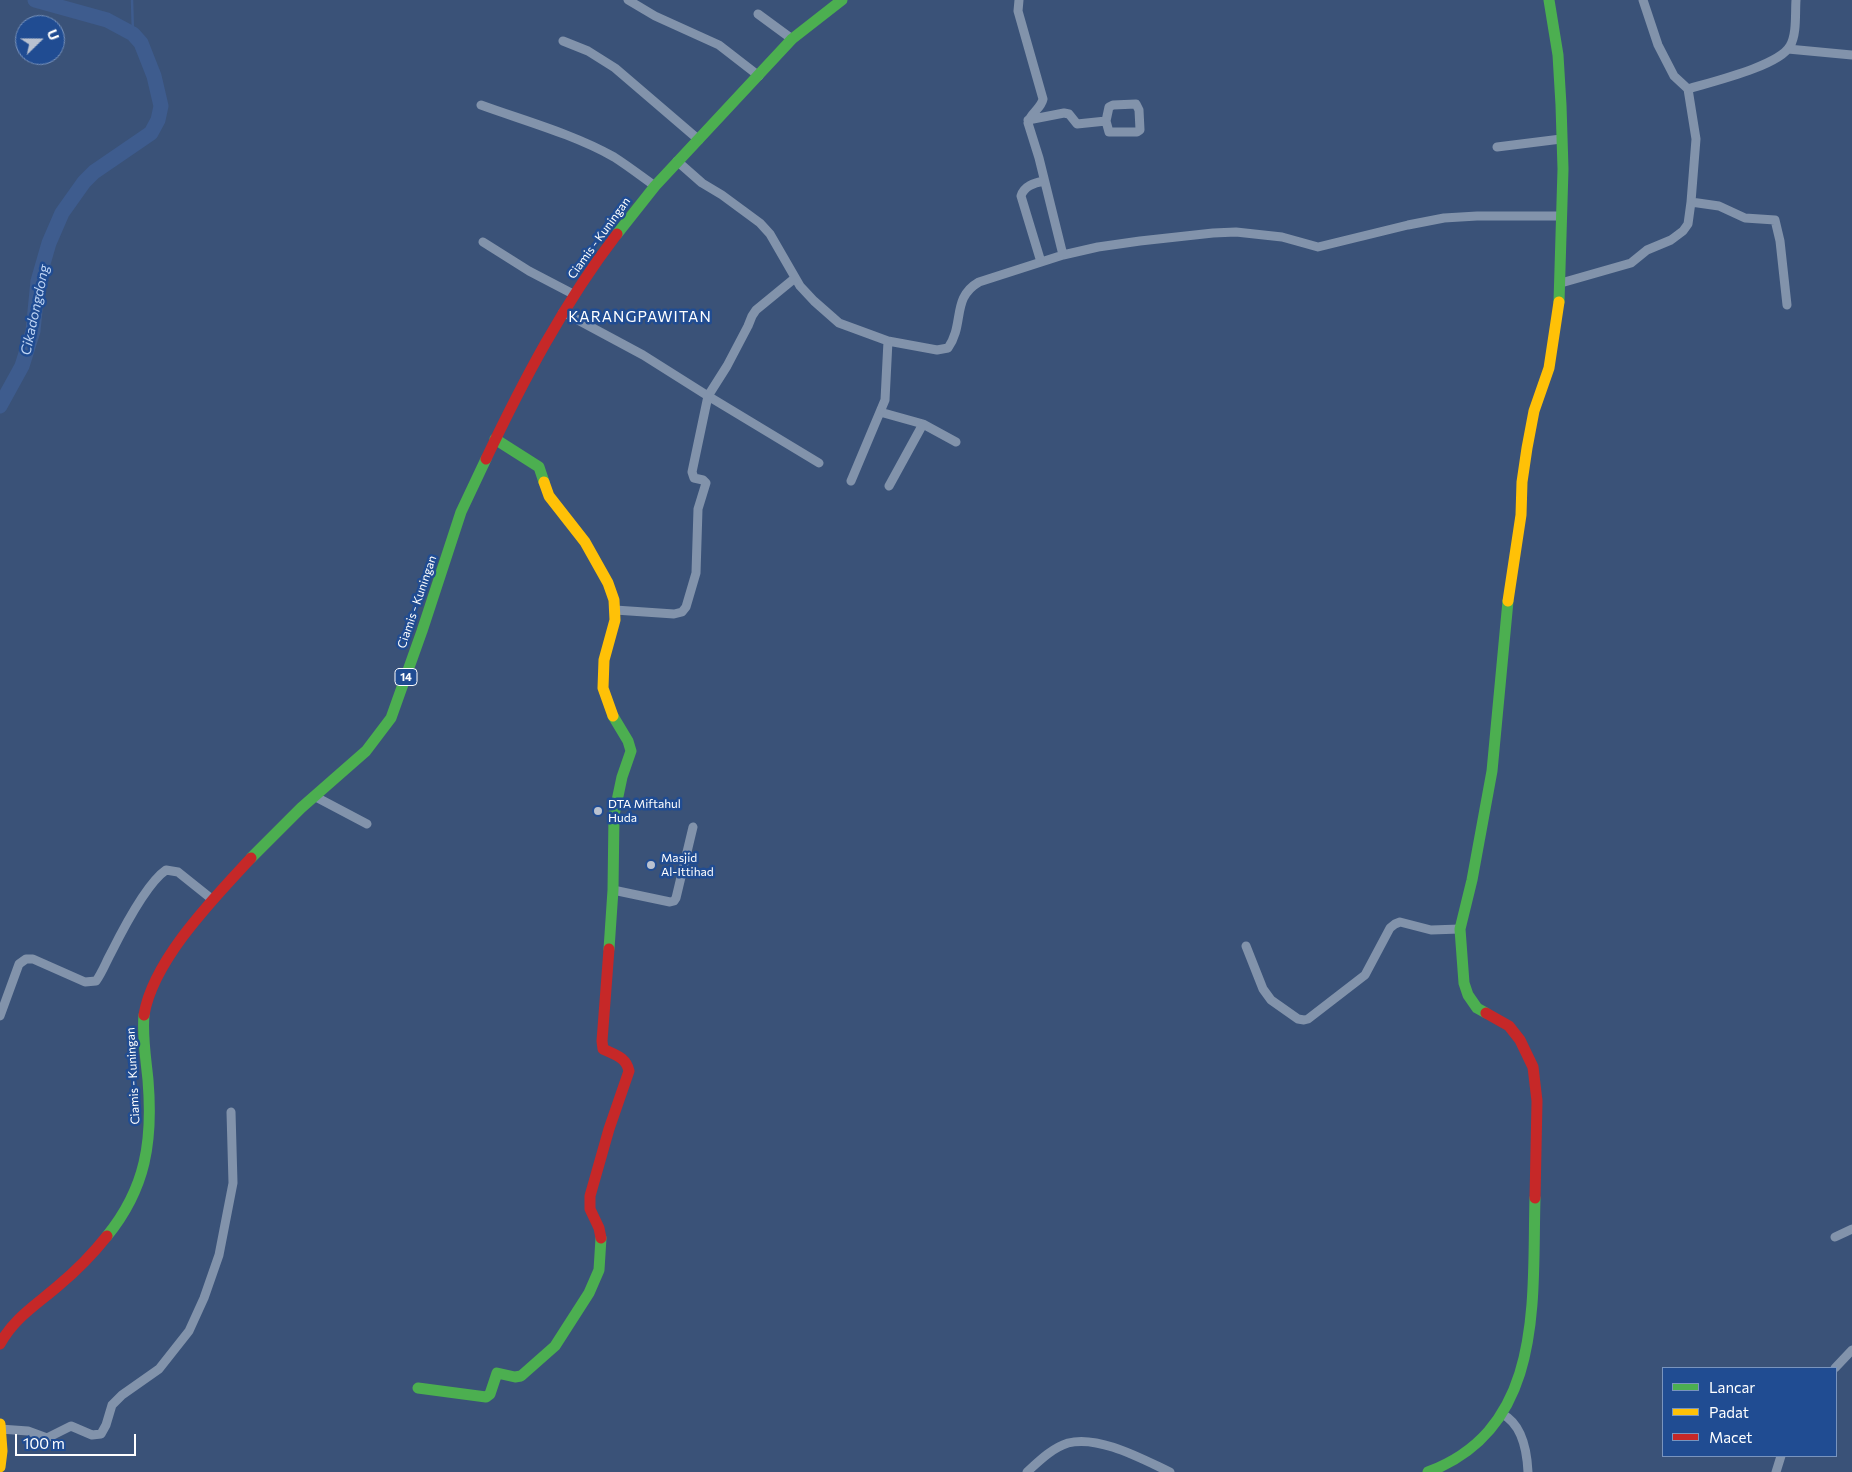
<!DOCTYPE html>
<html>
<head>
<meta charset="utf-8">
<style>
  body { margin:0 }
  #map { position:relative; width:1852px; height:1472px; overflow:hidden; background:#3a5278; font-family:Commissioner,sans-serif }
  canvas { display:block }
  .legend { position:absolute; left:1662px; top:1367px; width:175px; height:90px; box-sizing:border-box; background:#204c92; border:1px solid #7994be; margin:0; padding:6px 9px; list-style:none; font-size:15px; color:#fff }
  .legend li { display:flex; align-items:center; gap:10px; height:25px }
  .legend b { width:25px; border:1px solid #7994be }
  .north { position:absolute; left:15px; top:15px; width:50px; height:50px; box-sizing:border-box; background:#204c92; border:1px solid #7994be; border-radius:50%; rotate:68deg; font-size:14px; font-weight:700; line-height:20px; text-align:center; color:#fff }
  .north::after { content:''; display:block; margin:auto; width:18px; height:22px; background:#bac2d0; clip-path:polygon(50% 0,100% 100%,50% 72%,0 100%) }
  .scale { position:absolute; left:15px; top:1434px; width:121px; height:22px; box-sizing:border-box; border:2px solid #fff; border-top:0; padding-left:6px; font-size:15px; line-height:18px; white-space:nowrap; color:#fff; -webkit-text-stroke:4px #204c92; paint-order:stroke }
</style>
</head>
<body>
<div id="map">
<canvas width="1852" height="1472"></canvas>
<ul class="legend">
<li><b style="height:6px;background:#4caf50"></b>Lancar</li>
<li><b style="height:6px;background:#ffc107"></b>Padat</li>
<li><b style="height:6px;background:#c62828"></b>Macet</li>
</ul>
<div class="north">U</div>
<div class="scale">100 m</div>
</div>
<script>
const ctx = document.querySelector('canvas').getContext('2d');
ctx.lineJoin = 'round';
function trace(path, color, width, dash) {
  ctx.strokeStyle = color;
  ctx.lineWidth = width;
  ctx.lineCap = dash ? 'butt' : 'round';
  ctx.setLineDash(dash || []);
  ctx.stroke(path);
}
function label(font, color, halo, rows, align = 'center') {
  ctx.font = font + ' Commissioner,sans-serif';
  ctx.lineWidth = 5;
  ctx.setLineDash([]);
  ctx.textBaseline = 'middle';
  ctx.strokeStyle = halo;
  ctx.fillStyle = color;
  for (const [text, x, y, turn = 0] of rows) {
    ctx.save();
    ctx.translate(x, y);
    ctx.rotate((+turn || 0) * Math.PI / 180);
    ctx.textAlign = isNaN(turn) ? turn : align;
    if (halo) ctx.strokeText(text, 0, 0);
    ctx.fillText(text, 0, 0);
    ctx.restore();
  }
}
trace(new Path2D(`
  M132,0L133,34`), '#3e5c8e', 2.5);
trace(new Path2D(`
  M0,406L22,366L33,331L38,281L49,243L62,213L84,182L94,172L151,133L158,120L161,106L154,76L141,43L133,34L107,20L35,0`), '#3e5c8e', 15);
trace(new Path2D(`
  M628,0L655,16L719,45L759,76
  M1019,0L1018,11L1043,99C1041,109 1030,113 1028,123L1039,158L1063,255
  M1643,0L1658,45L1674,76L1688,89C1711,82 1779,66 1790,46C1797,34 1795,14 1796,0
  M758,14L792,39
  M563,41L588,51L615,68L699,140
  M1788,49L1852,55
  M1688,89L1696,139L1691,202
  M1136,104L1139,110L1140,130L1137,132H1109L1106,121L1109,107L1113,105Z
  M481,105C525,121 573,134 614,157C628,166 641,176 655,186
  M1028,120L1064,113L1069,114L1077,124L1106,121
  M1497,147L1561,139
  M677,161L702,183L722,195L760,223L770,234L800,286L814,301L839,323L888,341L885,400L851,481
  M483,242L529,271L575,295
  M1041,262L1021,196C1024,186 1034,183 1044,181
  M1561,283L1631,263L1647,250L1671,240L1683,231L1688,224L1691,202L1719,206L1745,218L1775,220L1780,241L1787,305
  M563,312L643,355L708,396L819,463
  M888,341L937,350L948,348C965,324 951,298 979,282L1063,255L1098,247L1140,241L1213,233L1236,232L1282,237L1318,247L1408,225L1444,218L1477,216H1562
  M880,412L923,424L889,486
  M923,424L956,442
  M615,610L674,614L682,612L686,607L696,573L698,509L706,483L703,480L694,478L692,472L708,396L727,366L748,326L752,316L756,310L795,278
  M314,796L367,824
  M613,890L670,902L674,901L676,898L693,827
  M1246,946L1263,989L1271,1000L1298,1019L1304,1020L1308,1019L1365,975L1390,928L1395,924L1400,922L1431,930L1460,929
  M0,1016L19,964L26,959H33L85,982L96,981C102,973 106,962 111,953C122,931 147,883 166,870L178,872L213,900
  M1835,1237L1852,1229
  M1835,1368L1852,1350
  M1502,1414C1522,1424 1527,1451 1528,1472
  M0,1429L28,1431L47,1438L71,1426L92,1435L101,1434L106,1425L112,1405L122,1395L159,1369L189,1331L204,1298L219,1255L233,1183L231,1112
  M1027,1472C1039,1461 1052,1448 1068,1443C1099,1435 1142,1459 1170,1472
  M1776,1472L1781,1456`), '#8293ab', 9);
trace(new Path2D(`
  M1549,0L1558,55L1561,105L1563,169L1559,302
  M617,234L655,186L792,39L842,0
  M495,439L539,467L544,482
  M251,858L301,808L366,751L391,718L422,631L461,512L486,459
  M609,949L613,890L614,815L622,777L631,751L628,741L613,716
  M1486,1013L1477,1008L1468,995L1464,983L1460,929L1472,880L1492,771L1508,601
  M107,1236C146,1188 153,1141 148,1080C146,1059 142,1037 144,1015
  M418,1388L486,1397L490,1394L497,1373L515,1377L521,1376L555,1346L589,1293L599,1270L601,1238
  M1428,1472C1545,1428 1532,1301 1535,1198`), '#4caf50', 11);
trace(new Path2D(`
  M544,482L549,496L585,542L608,583L614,600L615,620L604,660L603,688L613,716
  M1508,601L1521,515L1522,482L1527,448L1534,411L1549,368L1559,302
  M0,1424L2,1451L0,1467`), '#ffc107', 11);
trace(new Path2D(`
  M486,459C523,381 564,303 617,234
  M1486,1013L1509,1026L1520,1040L1533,1067L1537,1101L1535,1198
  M144,1015C153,960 214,898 251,858
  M601,1238L599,1228L590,1209V1196L609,1129L629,1071C626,1057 615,1055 603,1049L602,1041L609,949
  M0,1344C14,1318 36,1305 58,1286C76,1271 92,1255 107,1236`), '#c62828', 11);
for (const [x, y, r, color] of [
  [598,811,5,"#bac2d0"],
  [651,865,5,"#bac2d0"]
]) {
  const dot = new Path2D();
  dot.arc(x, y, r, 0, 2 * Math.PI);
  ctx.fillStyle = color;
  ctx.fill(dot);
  trace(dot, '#204c92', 2);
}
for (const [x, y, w] of [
  [406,677,22]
]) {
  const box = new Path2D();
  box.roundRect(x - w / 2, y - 8.5, w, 17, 4);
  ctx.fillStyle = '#204c92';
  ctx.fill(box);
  trace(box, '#fff', 1);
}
label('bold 11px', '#fff', null, [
  ["14",406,677]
]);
label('12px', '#fff', '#204c92', [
  ["Ciamis - Kuningan",599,238,-54],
  ["Ciamis - Kuningan",417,602,-71],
  ["Ciamis - Kuningan",133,1076,-93]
]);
label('12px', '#fff', '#204c92', [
  ["DTA Miftahul",608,804],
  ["Huda",608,818],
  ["Masjid",661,858],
  ["Al-Ittihad",661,872]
], 'left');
label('italic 14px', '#bed4f4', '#204c92', [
  ["Cikadongdong",35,310,-78]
]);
ctx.letterSpacing = '1px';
label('15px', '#fff', '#204c92', [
  ["KARANGPAWITAN",640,317]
]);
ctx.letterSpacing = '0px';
</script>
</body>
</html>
